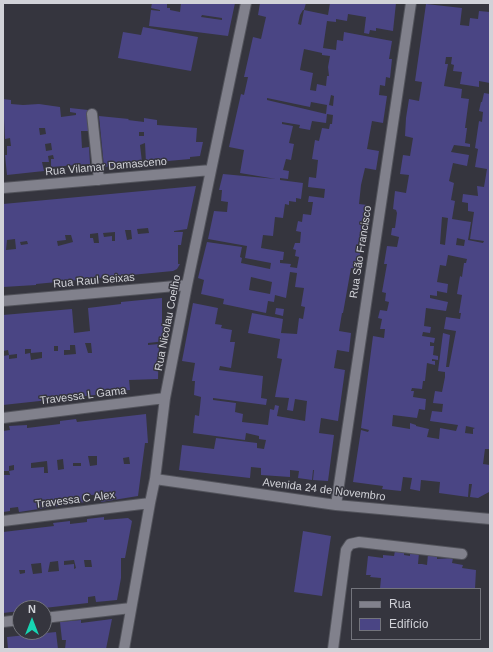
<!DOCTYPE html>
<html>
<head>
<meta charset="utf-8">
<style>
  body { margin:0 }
  #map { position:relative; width:493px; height:652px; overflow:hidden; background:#35353e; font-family:Arial,sans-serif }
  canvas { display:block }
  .frame { position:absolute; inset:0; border:4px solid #d1d2d8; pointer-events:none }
  .legend { position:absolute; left:351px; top:588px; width:130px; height:52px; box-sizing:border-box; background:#35353e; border:1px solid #73747c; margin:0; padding:5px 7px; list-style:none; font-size:12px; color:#d1d2d8 }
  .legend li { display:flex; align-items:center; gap:8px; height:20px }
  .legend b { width:20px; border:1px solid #73747c }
  .north { position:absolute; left:12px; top:600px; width:40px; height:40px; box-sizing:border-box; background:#35353e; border:1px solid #73747c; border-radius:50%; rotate:0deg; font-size:11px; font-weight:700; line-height:16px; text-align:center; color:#d1d2d8 }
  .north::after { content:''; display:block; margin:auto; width:14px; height:18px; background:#17d5b3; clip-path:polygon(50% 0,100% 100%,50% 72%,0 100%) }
</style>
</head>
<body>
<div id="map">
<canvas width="493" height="652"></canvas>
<div class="frame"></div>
<ul class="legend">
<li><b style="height:5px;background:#81818c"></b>Rua</li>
<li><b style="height:11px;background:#4a4584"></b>Edifício</li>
</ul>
<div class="north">N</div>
</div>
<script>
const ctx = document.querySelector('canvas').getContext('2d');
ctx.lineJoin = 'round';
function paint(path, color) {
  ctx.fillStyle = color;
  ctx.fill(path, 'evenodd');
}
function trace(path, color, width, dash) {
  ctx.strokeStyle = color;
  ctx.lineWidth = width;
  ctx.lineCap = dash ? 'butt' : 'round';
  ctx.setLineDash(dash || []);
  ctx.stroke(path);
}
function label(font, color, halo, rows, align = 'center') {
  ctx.font = font + ' Arial,sans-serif';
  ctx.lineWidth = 3;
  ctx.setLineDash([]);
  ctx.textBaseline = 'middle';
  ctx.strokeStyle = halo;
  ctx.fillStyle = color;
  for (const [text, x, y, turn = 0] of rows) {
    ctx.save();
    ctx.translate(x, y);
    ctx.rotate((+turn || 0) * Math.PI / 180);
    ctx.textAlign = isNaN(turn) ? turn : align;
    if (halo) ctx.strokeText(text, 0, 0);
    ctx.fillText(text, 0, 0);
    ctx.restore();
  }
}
paint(new Path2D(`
  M152,3H167V8H170V10L180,12L181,3H235L228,36L149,26L151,10L160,11V10L151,8ZM202,15L222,18V20L201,17Z
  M260,3H306L304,10H303L300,15L298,24L301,25L304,10L328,15L330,3H396L393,31L376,28V31L370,30L369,34L364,33L366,17L348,14L347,21L336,19V22L327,21L323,48L336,50L337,40L343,41L344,32L392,41L389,59H392L390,78L386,77L385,86L380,85L379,95L387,96L383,123L372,121L367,149L379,151L376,170L365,168L361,185L359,204L367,205L358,269L351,268L343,313H342L339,331L351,333L349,352L337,350L334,368L345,370L338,421L321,418L319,433L334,435L328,481L313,480L314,470H313L312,480L298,478L299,471L290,470V477L261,475V468L251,467L250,478L179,470L182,445L214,449L216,438L257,443V448L264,449L266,440L259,439V436L246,433L245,440L193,433L195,415L199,416L201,397L194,395L195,381H192L195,363L182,361L193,303L218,308L215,324L222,325L221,328L232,330L230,342H235L231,368L220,366L219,370L263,376L261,398L267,399L266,405L213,398V400L236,403L235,412L243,414L242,422L268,425L270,409L274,410L275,405L279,406L277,416L305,421L307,401L295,399L293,411L287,410L289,398L275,397L282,359L277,358L280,339L248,333L252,313L283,319L281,333L297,334L299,318L303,319L305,307L301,306L304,288L295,287L297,273L290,272L286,298L275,295L274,302L268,301L266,313L223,304L224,299L201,294L204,280L198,278L207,242L242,247L240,257L242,258L241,263L270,269L271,263L245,258L247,246L208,239L214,211L227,212L228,202L221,201L222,190H219L223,174L276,179L240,173L244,150L229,147L241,94L244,95L248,77H244L253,37L261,39L266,17L258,15ZM304,49L322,53V55L330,56L328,67L329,76H327L326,86L317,84L316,91L310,90L313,73L300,70ZM331,95L334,96L333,106L329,105ZM267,98L310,107L311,102L327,105L326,114L267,100ZM327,114L333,115L332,124H330L329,129L322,128L319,141L315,140L312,159L318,160L316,178L309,177L308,187L325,189L324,198L309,196L308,202H313L311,215L303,214L302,222L298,221L296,231L301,232L300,243H295L293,249L296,250L295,256L299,257L297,268L290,267L291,264L280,263V260H283L284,252L261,248L263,235L273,236L275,217L283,218L285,204L289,205V201L296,202V198L301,199L303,183L280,180V178L288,179L289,171L283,170L286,159L291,160L294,144L289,143L293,126L282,124V122L300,125L299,128L310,130L312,121L326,123ZM251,277L272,282L270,294L249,290Z
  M426,4L462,8L460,25L469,26L470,18L478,19L479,11L490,12V83L479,81V87L460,84L462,72L453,71L454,65L451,64L452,57H446L445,64H448L444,86L462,89L461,98L469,99L465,128H467L465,143L470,144V147L454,145L451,152L469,155L467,166L453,163L449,181L454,183L451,200L455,201L452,219L471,222L468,240L483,243L484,241L470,239L474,212L468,211V203L462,202L463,194L478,196L477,186L484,187L487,169L475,167L478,149L475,148L479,121L482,122L483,112L479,111L481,102H482L484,93L490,94V449H485L483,464L490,465V487L489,492L478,498L470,497L472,484H469L468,497L439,493L440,482L421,480L420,491L410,489L412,478L403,477L401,491L382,489L383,486L353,482L361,430L368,432L369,430L361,428L373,336L384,338L385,329H380L382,319L378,318L380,310L387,311L389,302L385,301L386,293L382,292L387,264H384L387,246L397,247L399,237L391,235L392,228H395L397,213L396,210L393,209L395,191L406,193L409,175L400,174L403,155L410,156L413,138L405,136L406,118L409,99L419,101L422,82L415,81ZM442,217L448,218L445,245L440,244ZM457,238L465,240L464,246L456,245ZM448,255L467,259L466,263H464L462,277L460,276L457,294L462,295L459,313H461L460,319L446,317L444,329L456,331L449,367H446L450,335L443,333L438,371L445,372V377L442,392L435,391L433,403L443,404L442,412L432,411L430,421L458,425L456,431L440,428L439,439L427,437L429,429L416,426V425L410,423V429L392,426L393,415L417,418L419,409L425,410L426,399L413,397L414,391H411L412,388L422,389L423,381H425L427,363L435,365V361H432V359L438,360V356L433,355L434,346H430V342L434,343L435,338L422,336L423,332L430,333L431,327L424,326L426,308L446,311L448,302L430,298V295L437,296V291L447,293L448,284L437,282L440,265L446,266ZM466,426L475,428L473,429V434L465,433Z
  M143,27L198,37L191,71L118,58L123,32L141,35Z
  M3,99L11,100V104L23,105L39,104L60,107L61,117L76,115V113L70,112V108L88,110L89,131H81L82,148L89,147L90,164L51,167V159H54L53,155L48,156L49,162H42L44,171L7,175L5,155H7V146H11L10,138L5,139ZM39,128H45L46,134L40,135ZM51,143L52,150L46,151L45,144Z
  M99,116L129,119L128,120L144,122V118L157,120V125L197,128L196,142H203L200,156L190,157V159L146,163L145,143L140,145L142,162L104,167ZM139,132H144V136H139Z
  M196,186L187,229L174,231V232H183L181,245H178V264H180L177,269L173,271L36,284V285L3,287V204ZM148,228L149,233L138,234L137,229ZM125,230H131L132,239L127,240ZM115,232V241H112V236L104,237L103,233ZM98,233L99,243H94L93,238H90V234ZM65,235H71L73,242L58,246L57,241L66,240ZM15,239L16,249L6,250L7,240ZM27,241L28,244L21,245L20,242Z
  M162,298V323L168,324L166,341L148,343V345L159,344L158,379L129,380L130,390L112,391L113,393L3,405V356L9,355V359L17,358V354L9,355L8,350L3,351V315L72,309L74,333L90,331L88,308L121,304V302ZM85,343H91L92,353H88ZM70,345H75L76,354L64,355V350H70ZM54,346H58V351H54ZM25,349H31V353L42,352V358L31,360L30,353L25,354Z
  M276,308L284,309L283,316L275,314Z
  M146,414L148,443H145L138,496L101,502L100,494L84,496L85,502L19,512L18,507L10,508V511L3,512V475H10L9,471L14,470V465L9,466V471H3V431L10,430L9,426L27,425V428L60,424V421L76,419L77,422ZM88,456H97V465L90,466ZM129,457L130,464H124L123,458ZM63,459L64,469L58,470L57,460ZM47,461L48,473H44V467L31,468V463ZM73,463H81V466H73Z
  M104,517V520L128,518L132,521L125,558H121V578L117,600L96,602L95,596L88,597V603L44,608H20V611L3,613V532L54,526L53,523L70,521V524L87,522V519ZM74,560L76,568L74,569V564L64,565V561ZM84,560H91L92,567H85ZM58,561L59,571L48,572L50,562ZM41,563L42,573L33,574L31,564ZM19,570H25V573L20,574Z
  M303,531L331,536L322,596L294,592Z
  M395,551L404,552V555L410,556V552L419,553L418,564H422L427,565L428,554L437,556V559L453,558L452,563L463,565L462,568L476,570L475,589H380L381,578L370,577L371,575H366L368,556L383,558V555L394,556Z
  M112,619L106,649H65L66,640H62L60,622L81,620V623Z
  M56,632L58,649H8L7,637Z`), '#4a4584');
const minor = new Path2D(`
  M92,114L99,180
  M3,188L211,170
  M3,301L187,285
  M3,418L165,398
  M155,479L336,505L490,519
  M336,505L411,3
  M3,521L150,503
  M44,618L131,608
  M3,622L20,620
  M124,649L150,503L155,479L165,398L187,285L246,3
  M333,649L346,550L350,544L359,542L462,554`);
trace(minor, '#52535b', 12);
trace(minor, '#81818c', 10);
label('11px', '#d1d2d8', '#35353e', [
  ["Rua Vilamar Damasceno",106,167,-5],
  ["Rua São Francisco",361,252,-81],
  ["Rua Raul Seixas",94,281,-5],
  ["Rua Nicolau Coelho",168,323,-79],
  ["Travessa L Gama",83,396,-7],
  ["Avenida 24 de Novembro",324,490,7],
  ["Travessa C Alex",75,500,-7]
]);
</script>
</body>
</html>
